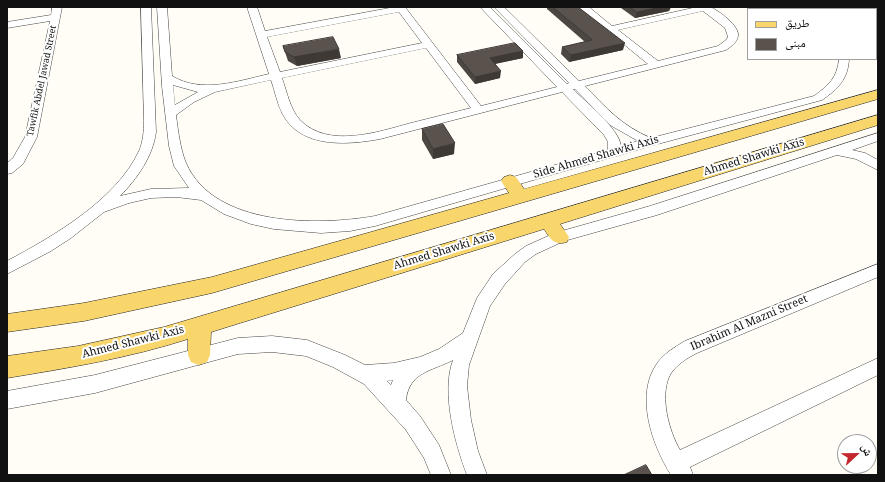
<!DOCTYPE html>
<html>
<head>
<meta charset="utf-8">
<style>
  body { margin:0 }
  #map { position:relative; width:885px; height:482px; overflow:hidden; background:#fffdf5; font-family:"Noto Serif","Noto Naskh Arabic",serif }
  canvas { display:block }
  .frame { position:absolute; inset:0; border:8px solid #111; pointer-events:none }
  .legend { position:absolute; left:747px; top:8px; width:130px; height:52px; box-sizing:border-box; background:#fff; border:1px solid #a0a0a0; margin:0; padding:5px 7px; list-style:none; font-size:12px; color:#111 }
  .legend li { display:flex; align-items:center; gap:8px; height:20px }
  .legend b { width:20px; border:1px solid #a0a0a0 }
  .north { position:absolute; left:837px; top:434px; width:40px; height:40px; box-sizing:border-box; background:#fff; border:1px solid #a0a0a0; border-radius:50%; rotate:68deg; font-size:11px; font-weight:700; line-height:16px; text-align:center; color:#111 }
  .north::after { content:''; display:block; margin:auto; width:14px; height:18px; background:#c4262e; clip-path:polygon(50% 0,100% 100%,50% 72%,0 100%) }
</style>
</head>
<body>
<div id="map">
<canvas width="885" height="482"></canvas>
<div class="frame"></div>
<ul class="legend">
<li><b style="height:5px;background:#f9d66b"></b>طريق</li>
<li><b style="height:11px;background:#5a524d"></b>مبنى</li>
</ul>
<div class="north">ش</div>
</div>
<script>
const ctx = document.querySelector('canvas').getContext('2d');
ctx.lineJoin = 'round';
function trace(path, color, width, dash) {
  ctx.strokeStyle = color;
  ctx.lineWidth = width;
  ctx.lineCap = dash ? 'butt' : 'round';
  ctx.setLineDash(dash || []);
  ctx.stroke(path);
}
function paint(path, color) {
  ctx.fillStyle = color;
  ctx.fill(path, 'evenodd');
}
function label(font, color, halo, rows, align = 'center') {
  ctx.font = font + ' "Noto Serif",serif';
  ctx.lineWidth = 4;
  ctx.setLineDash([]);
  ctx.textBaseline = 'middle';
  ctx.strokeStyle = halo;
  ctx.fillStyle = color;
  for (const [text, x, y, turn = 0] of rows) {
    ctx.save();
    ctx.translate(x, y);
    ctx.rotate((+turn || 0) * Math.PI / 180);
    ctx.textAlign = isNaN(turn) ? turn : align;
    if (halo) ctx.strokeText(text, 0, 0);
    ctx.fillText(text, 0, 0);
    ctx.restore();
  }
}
const minor = new Path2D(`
  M52,7H62L37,137L23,164L12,173L7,174V163L13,158L25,137L50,21L7,28V22L51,15Z
  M141,7H151L156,132C153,156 137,179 120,196L151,189L189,188L174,166L169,146L162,86L157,7H167L172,76C202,94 238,81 269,74L247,7H257L265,31L395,7H405L481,106L557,87L480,7H490L567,84L569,83L494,7H504L579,81L648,64L578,7H589L612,26L697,7C701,7 706,6 710,7C718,10 740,26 738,36C737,43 730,47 726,50L585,86C606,108 622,126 651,138L814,96C829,85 837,78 839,59H849C848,79 838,89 822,100L654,145L375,226L350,231L321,233L274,229L251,224L224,214L201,200L176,197L151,198L129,203L104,212L71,238L51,251L7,274V261C54,236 116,200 139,151C143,142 144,131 144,121ZM703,11L725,28L728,37L726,40L718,46L658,61L618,30ZM399,12L422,43L280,72L267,37ZM426,48L471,108C451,113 431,118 411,123C378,132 328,149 300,120C290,109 287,92 282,78ZM271,80C275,91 277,103 282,113C300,149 348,145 380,139L562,92L604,135L608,142V150L375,216C318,226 214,227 186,163C180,148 178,130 176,115L194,102L215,92ZM173,85L198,92L175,105ZM573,89H575L610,125L638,141L621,146C619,128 585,102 573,89Z
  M785,7H797L799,9H787Z
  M801,7H813L815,9H803Z
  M876,30L878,31V37L876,36Z
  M878,133V141L852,150L865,153L878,160V170L856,159L837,155L657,215L564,241L536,254L525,262L505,284L490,306L469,365L467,386L471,420L478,451L487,475H467C455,444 441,392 453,360C432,371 409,372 406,400L420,416L439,445L451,475H431L424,458L406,430L364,384L333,367L306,356L272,352L238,354L95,393L7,409V391L95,375L238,338L272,336L307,340L345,355L365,365L394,363L420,357L439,349L463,333L477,298L493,274L515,254L526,246L555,233L650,206ZM393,380L391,385L387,381Z
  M878,264V277L697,353C687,358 674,366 669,377C660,398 669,431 680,450L878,358V375L690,467L693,475H671C652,445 634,394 658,362C665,353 675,347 685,341Z`);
const major = new Path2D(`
  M878,90V99L212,293L84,321L7,332V314L84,303L212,277L509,193L501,181L504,177L510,175L516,177L524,189Z
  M878,115V125L560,224L569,237L567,242C553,246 551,239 544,229L211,332L210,355L207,362L199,365L191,362L188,355V339C129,358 68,368 7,378V356L78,346L164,327Z`);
trace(minor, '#444', 1);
trace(major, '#222', 1);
paint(minor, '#fff');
paint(major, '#f9d66b');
paint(new Path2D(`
  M547,7H574L623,50L569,62L561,54L562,47L585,42L547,9Z
  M622,7H671L669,11L635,18L621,8Z
  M283,46L341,58L297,66L288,61Z
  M523,51V58L495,64L500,78L475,84L457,62V55Z
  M422,129L454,154L433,159L422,140Z`), '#4d4742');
paint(new Path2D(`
  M661,7H671L669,11L635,18L637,12Z
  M625,43L623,50L569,62L571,55Z
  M339,49L341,58L297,66L294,57Z
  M523,51V58L489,65L490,58Z
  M501,71L500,78L475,84V77Z
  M455,143L454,154L433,159V149Z`), '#3f3936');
const building = new Path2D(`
  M553,7H578L625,43L571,55L562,47L592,40Z
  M630,7H661L637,12Z
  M333,37L339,49L294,57L285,52L283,46Z
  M515,43L523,51L490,58L501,71L475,77L457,55Z
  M443,124L455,143L433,149L422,129Z
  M646,465L652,475H624Z`);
paint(building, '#5a524d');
trace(building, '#3f3936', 1);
label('9px', '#111', '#fff', [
  ["Tawfik Abdel Jawad Street",42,81,-78]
]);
label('11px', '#111', '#fff', [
  ["Side Ahmed Shawki Axis",596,157,-16],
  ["Ahmed Shawki Axis",754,157,-17],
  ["Ahmed Shawki Axis",444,251,-17],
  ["Ibrahim Al Mazni Street",749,323,-23],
  ["Ahmed Shawki Axis",133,342,-14]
]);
</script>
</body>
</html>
